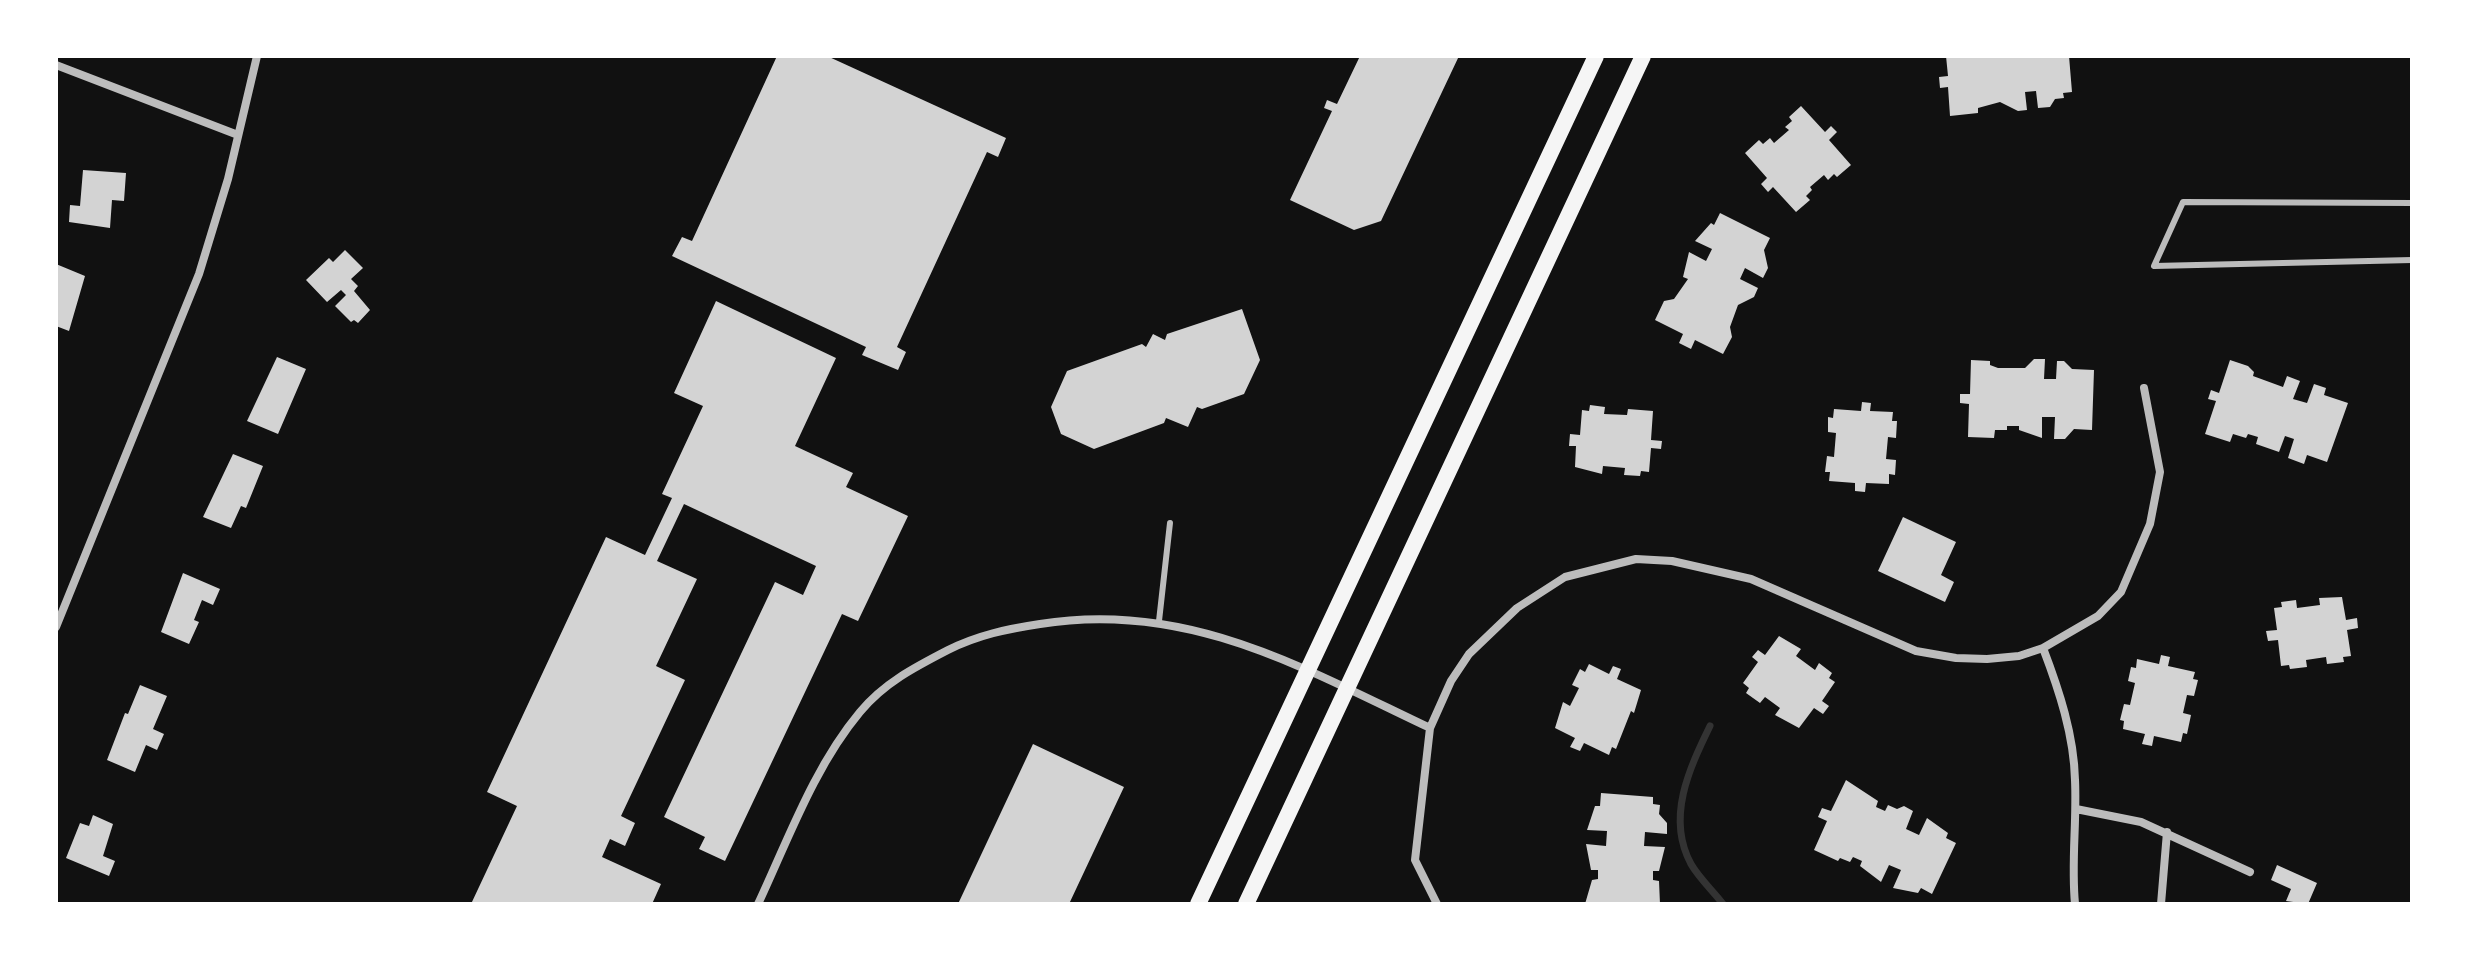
<!DOCTYPE html>
<html>
<head>
<meta charset="utf-8">
<style>
  body { margin:0 }
  #map { position:relative; width:2468px; height:960px; overflow:hidden; background:#111; font-family:"Source Sans 3",sans-serif }
  canvas { display:block }
  .frame { position:absolute; inset:0; border:58px solid #fff; pointer-events:none }
</style>
</head>
<body>
<div id="map">
<canvas width="2468" height="960"></canvas>
<div class="frame"></div>
</div>
<script>
const ctx = document.querySelector('canvas').getContext('2d');
ctx.lineJoin = 'round';
function trace(path, color, width, dash) {
  ctx.strokeStyle = color;
  ctx.lineWidth = width;
  ctx.lineCap = dash ? 'butt' : 'round';
  ctx.setLineDash(dash || []);
  ctx.stroke(path);
}
function paint(path, color) {
  ctx.fillStyle = color;
  ctx.fill(path, 'evenodd');
}
trace(new Path2D(`
  M1710,726C1689,769 1666,818 1691,864C1699,878 1713,891 1723,904`), '#333', 7);
paint(new Path2D(`
  M777,56H827L1006,138L998,157L987,152L897,347L906,352L898,370L862,355L866,347L672,256L682,237L692,241Z
  M1360,56H1459L1381,221L1354,230L1290,200L1332,111L1324,108L1327,100L1337,104Z
  M1946,56H2069L2072,92L2063,93L2064,98L2055,99L2050,107L2038,108L2036,91L2025,92L2027,110L2018,111L2000,102L1978,108V113L1950,116L1948,87L1940,88L1939,77L1948,76Z
  M1801,106L1825,132L1831,126L1837,132L1829,140L1851,165L1837,177L1834,174L1828,180L1824,175L1810,187L1812,190L1806,196L1810,200L1796,212L1773,187L1768,192L1761,184L1767,178L1745,153L1759,140L1763,144L1770,138L1774,143L1789,130L1785,127L1792,121L1789,117Z
  M83,170L126,173L124,201L112,200L110,228L69,222L70,205L80,206Z
  M1720,213L1770,238L1764,250L1768,268L1763,278L1745,268L1740,279L1758,288L1754,297L1738,305L1730,327L1732,337L1723,354L1695,340L1691,349L1679,343L1683,334L1655,320L1664,301L1674,299L1688,279L1683,277L1689,252L1706,261L1712,249L1695,241L1711,223L1714,225Z
  M345,250L363,268L351,279L358,286L354,291L370,310L358,323L354,320L351,322L335,306L346,295L341,290L327,302L306,280L329,258L333,262Z
  M56,264L85,276L69,331L56,326Z
  M716,301L836,358L795,446L853,473L846,487L908,516L858,621L842,614L725,861L699,849L705,837L664,817L775,582L803,595L816,566L684,504L657,561L697,579L656,666L685,680L621,816L635,823L625,846L610,839L602,857L661,884L652,904H471L517,806L487,792L606,537L645,555L672,498L662,494L703,406L674,393Z
  M1242,309L1260,360L1244,394L1202,409L1197,407L1188,427L1166,418L1164,423L1094,449L1061,434L1051,407L1067,371L1142,344L1146,347L1153,334L1165,340L1167,334Z
  M277,357L306,369L278,434L247,421Z
  M2034,359H2045L2044,379H2056L2057,361H2064L2072,369L2094,370L2092,430L2074,429L2065,439H2054L2055,417H2042V438L2019,430V426H2007V430H1995L1994,438L1968,437L1969,404L1960,403V394H1970L1971,360L1990,361V365L1998,368H2025Z
  M2230,360L2248,366L2254,372L2253,376L2283,387L2287,376L2300,381L2293,399L2307,403L2314,384L2326,388L2324,395L2348,403L2327,462L2307,455L2304,464L2288,458L2294,439L2285,436L2279,452L2256,444L2258,437L2248,434L2246,438L2233,434L2230,442L2205,434L2216,401L2208,399L2211,390L2219,393Z
  M1862,402L1871,403L1870,411L1893,412L1892,421H1897L1896,438L1888,437L1886,459L1896,460L1895,475L1889,474V484L1866,483L1865,492L1855,491V483L1829,481L1830,472H1825L1827,456L1834,457L1836,433L1828,432V417L1833,418L1834,409L1861,411Z
  M1590,405L1605,407L1604,414L1627,415L1628,409L1653,411L1651,440L1662,441L1661,449L1651,448L1649,472L1641,471L1640,476L1624,475L1625,468L1603,466L1602,474L1575,467L1576,446H1569L1570,434L1580,435L1582,410L1589,411Z
  M233,454L263,466L246,508L241,506L231,528L203,517Z
  M1903,517L1956,542L1941,575L1954,582L1945,602L1878,571Z
  M183,573L220,589L213,605L202,600L194,620L199,622L189,644L161,632Z
  M2342,597L2346,620L2357,618L2358,628L2347,630L2351,656L2343,657L2344,662L2327,664L2326,657L2306,660L2307,667L2290,669L2289,665L2281,666L2278,640L2268,641L2266,631L2277,630L2274,608L2282,607L2281,602L2296,600L2297,608L2320,605L2319,598Z
  M1779,636L1801,649L1796,656L1815,670L1819,663L1832,673L1829,678L1835,682L1822,701L1829,706L1823,714L1814,708L1799,728L1775,715L1780,708L1765,697L1760,703L1746,693L1749,688L1743,683L1758,662L1752,657L1758,650L1765,655Z
  M2161,655L2170,657L2168,666L2195,672L2193,679L2198,680L2194,696L2187,695L2183,713L2191,715L2187,734L2183,733L2181,742L2154,736L2152,746L2142,744L2145,734L2123,729L2124,721L2120,720L2124,704L2130,705L2135,683L2128,681L2131,667L2136,668L2137,659L2159,664Z
  M1589,664L1609,674L1613,666L1621,669L1617,679L1641,690L1634,713L1631,711L1616,749L1612,747L1609,755L1584,743L1580,751L1570,747L1575,738L1555,728L1563,702L1570,706L1579,688L1572,685L1580,669L1585,672Z
  M140,685L167,696L153,729L164,734L157,750L146,745L135,772L107,760L125,713L128,714Z
  M1033,744L1124,787L1069,904H958Z
  M1846,780L1878,801L1876,807L1885,811L1888,805L1897,809L1904,806L1913,811L1906,829L1919,835L1927,818L1948,833L1946,838L1956,843L1932,894L1921,888L1918,893L1893,888L1901,870L1889,865L1881,882L1860,866L1862,861L1853,857L1850,862L1840,858L1838,861L1814,850L1827,821L1818,817L1822,808L1831,811Z
  M1601,793L1653,797V804L1660,805L1659,814L1667,823V834L1645,832L1644,846L1665,847L1659,871H1653V880L1659,881L1660,904H1585L1592,880L1598,879V870H1591L1586,844L1606,846L1607,831L1587,830L1595,806H1600Z
  M93,815L113,824L103,856L115,861L109,876L66,858L80,823L89,826Z
  M2277,865L2317,883L2308,904L2286,901L2291,889L2271,880Z`), '#d3d3d3');
trace(new Path2D(`
  M2412,203L2183,202L2154,266L2412,260
  M1159,621L1170,523`), '#bcbcbc', 6);
trace(new Path2D(`
  M56,65L238,135
  M56,627L199,274L228,179L257,56
  M2043,648C2059,690 2074,735 2075,780C2077,822 2071,862 2075,904
  M2076,809L2141,822L2250,872
  M758,904C788,840 814,767 860,712C884,683 915,667 948,650C978,635 1007,629 1040,624C1187,600 1303,668 1430,728
  M1437,904L1415,860L1430,728L1451,681L1469,654L1517,608L1565,577L1636,559L1672,561L1751,579L1916,651L1956,658L1987,659L2019,656L2043,648L2098,616L2121,592L2150,524L2160,472L2144,388
  M2161,904L2167,832`), '#bcbcbc', 8);
trace(new Path2D(`
  M1198,904L1596,56
  M1246,904L1643,56`), '#f5f5f5', 16);
</script>
</body>
</html>
